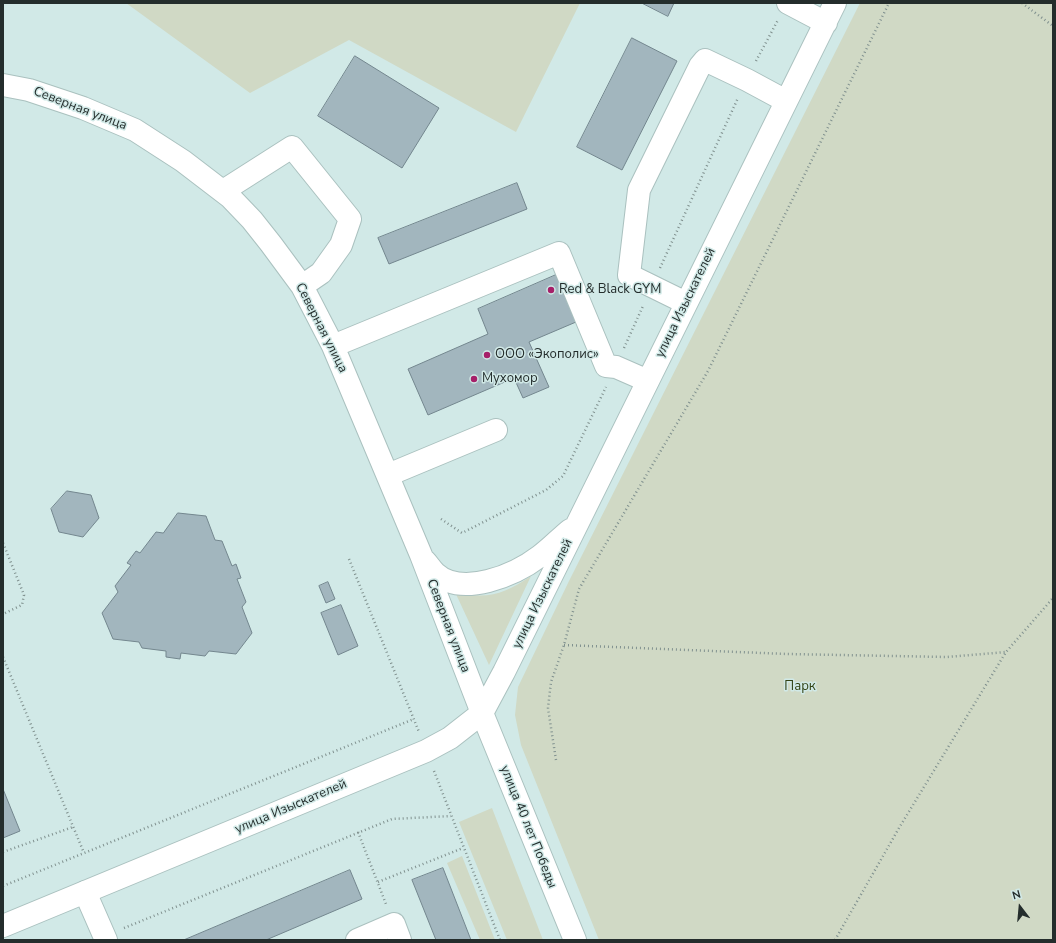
<!DOCTYPE html>
<html>
<head>
<meta charset="utf-8">
<style>
  body { margin:0 }
  #map { position:relative; width:1056px; height:943px; overflow:hidden; background:#d1e9e7; font-family:"Nunito Sans",sans-serif }
  canvas { display:block }
  .frame { position:absolute; inset:0; border:4px solid #242d2c; pointer-events:none }
  .north { position:absolute; left:1000px; top:887px; width:40px; height:40px; -webkit-text-stroke:3px #d1e9e7; paint-order:stroke; rotate:344deg; font-size:11px; font-weight:700; line-height:16px; text-align:center; color:#242d2c }
  .north::after { content:''; display:block; margin:auto; width:14px; height:18px; background:#242d2c; clip-path:polygon(50% 0,100% 100%,50% 72%,0 100%) }
</style>
</head>
<body>
<div id="map">
<canvas width="1056" height="943"></canvas>
<div class="frame"></div>
<div class="north">N</div>
</div>
<script>
const ctx = document.querySelector('canvas').getContext('2d');
ctx.lineJoin = 'round';
function paint(path, color) {
  ctx.fillStyle = color;
  ctx.fill(path, 'evenodd');
}
function trace(path, color, width, dash) {
  ctx.strokeStyle = color;
  ctx.lineWidth = width;
  ctx.lineCap = dash ? 'butt' : 'round';
  ctx.setLineDash(dash || []);
  ctx.stroke(path);
}
function label(font, color, halo, rows, align = 'center') {
  ctx.font = font + ' "Nunito Sans",sans-serif';
  ctx.lineWidth = 3;
  ctx.setLineDash([]);
  ctx.textBaseline = 'middle';
  ctx.strokeStyle = halo;
  ctx.fillStyle = color;
  for (const [text, x, y, turn = 0] of rows) {
    ctx.save();
    ctx.translate(x, y);
    ctx.rotate((+turn || 0) * Math.PI / 180);
    ctx.textAlign = isNaN(turn) ? turn : align;
    if (halo) ctx.strokeText(text, 0, 0);
    ctx.fillText(text, 0, 0);
    ctx.restore();
  }
}
paint(new Path2D(`
  M126,3H580L516,132L349,40L250,93Z
  M860,3H1053V940H599L521,745L515,715L518,687L569,581Z
  M531,576L489,665L455,592C488,600 504,594 531,576Z
  M492,808L543,940H507L459,822Z
  M462,856L495,940H480L447,863Z`), '#d0d9c5');
const building = new Path2D(`
  M642,3H674L668,16Z
  M632,38L677,61L622,170L577,147Z
  M355,56L439,108L402,168L318,116Z
  M517,183L527,209L389,264L378,238Z
  M556,275L576,322L529,342L549,387L523,398L514,378L428,415L408,369L488,334L478,309Z
  M67,491L91,495L99,518L83,537L59,532L51,509Z
  M178,513L206,516L215,540L222,541L232,566L236,564L241,578L237,579L246,602L242,607L252,633L236,654L209,651L205,656L181,653L180,659L166,657V651L142,648L139,642L113,639L102,613L118,592L115,586L131,565L127,563L136,551L140,553L156,532L163,533Z
  M328,582L335,599L326,603L319,586Z
  M341,605L358,646L338,655L321,613Z
  M3,789L20,831L3,838Z
  M443,868L471,940H436L412,880Z
  M350,870L362,899L266,940H184Z`);
paint(building, '#a2b6be');
trace(building, '#73868e', 1);
const minor = new Path2D(`
  M788,3L826,23
  M3,85L29,90L83,108L135,130L183,161L230,197L252,220L271,244L302,286L333,346L421,555L482,713
  M223,191L292,147L350,219L341,245L321,273L302,286
  M686,303L629,275L639,190L700,66L705,60L747,80L786,101
  M333,346L559,253L606,366L616,367L648,381
  M388,475L496,430
  M425,561C428,564 431,569 435,573C462,598 515,575 540,556C551,548 560,538 570,530
  M482,713L504,672L835,3
  M85,892L106,940
  M357,940L394,924L400,940`);
const major = new Path2D(`
  M3,926L426,751L450,738L482,713L575,940`);
trace(minor, '#aac1bf', 24);
trace(major, '#aac1bf', 24);
trace(new Path2D(`
  M1022,3L1053,26
  M756,61L778,20
  M660,268L738,98
  M624,348L643,306
  M441,519L462,533L546,490L563,476L606,387
  M3,543L24,595L22,605L3,614
  M349,559L419,732
  M564,645L787,654L947,657L1006,652
  M3,657L84,853
  M556,760L548,708L551,682L564,645L579,589L708,371L889,3
  M434,771L500,940
  M358,832L386,904
  M3,852L73,827
  M378,882L463,848
  M3,886L414,719
  M124,928L392,819L451,816
  M835,940L899,828L1006,652L1053,598`), '#80918f', 2.5, [1, 3]);
trace(minor, '#fff', 22);
trace(major, '#fff', 22);
for (const [x, y, r, color] of [
  [551,290,4,"#a61f69"],
  [487,355,4,"#a61f69"],
  [474,379,4,"#a61f69"]
]) {
  const dot = new Path2D();
  dot.arc(x, y, r, 0, 2 * Math.PI);
  ctx.fillStyle = color;
  ctx.fill(dot);
  trace(dot, '#d1e9e7', 1.5);
}
label('13px', '#242d2c', '#d1e9e7', [
  ["Северная улица",80,109,21],
  ["улица Изыскателей",686,303,-64],
  ["Северная улица",321,328,63],
  ["улица Изыскателей",543,594,-64],
  ["Северная улица",448,626,69],
  ["улица Изыскателей",291,807,-23],
  ["улица 40 лет Победы",528,827,68]
]);
label('13px', '#242d2c', '#d1e9e7', [
  ["Red & Black GYM",559,290],
  ["ООО «Экополис»",495,355],
  ["Мухомор",482,379]
], 'left');
label('13px', '#324314', '#d1e9e7', [
  ["Парк",800,687]
]);
</script>
</body>
</html>
